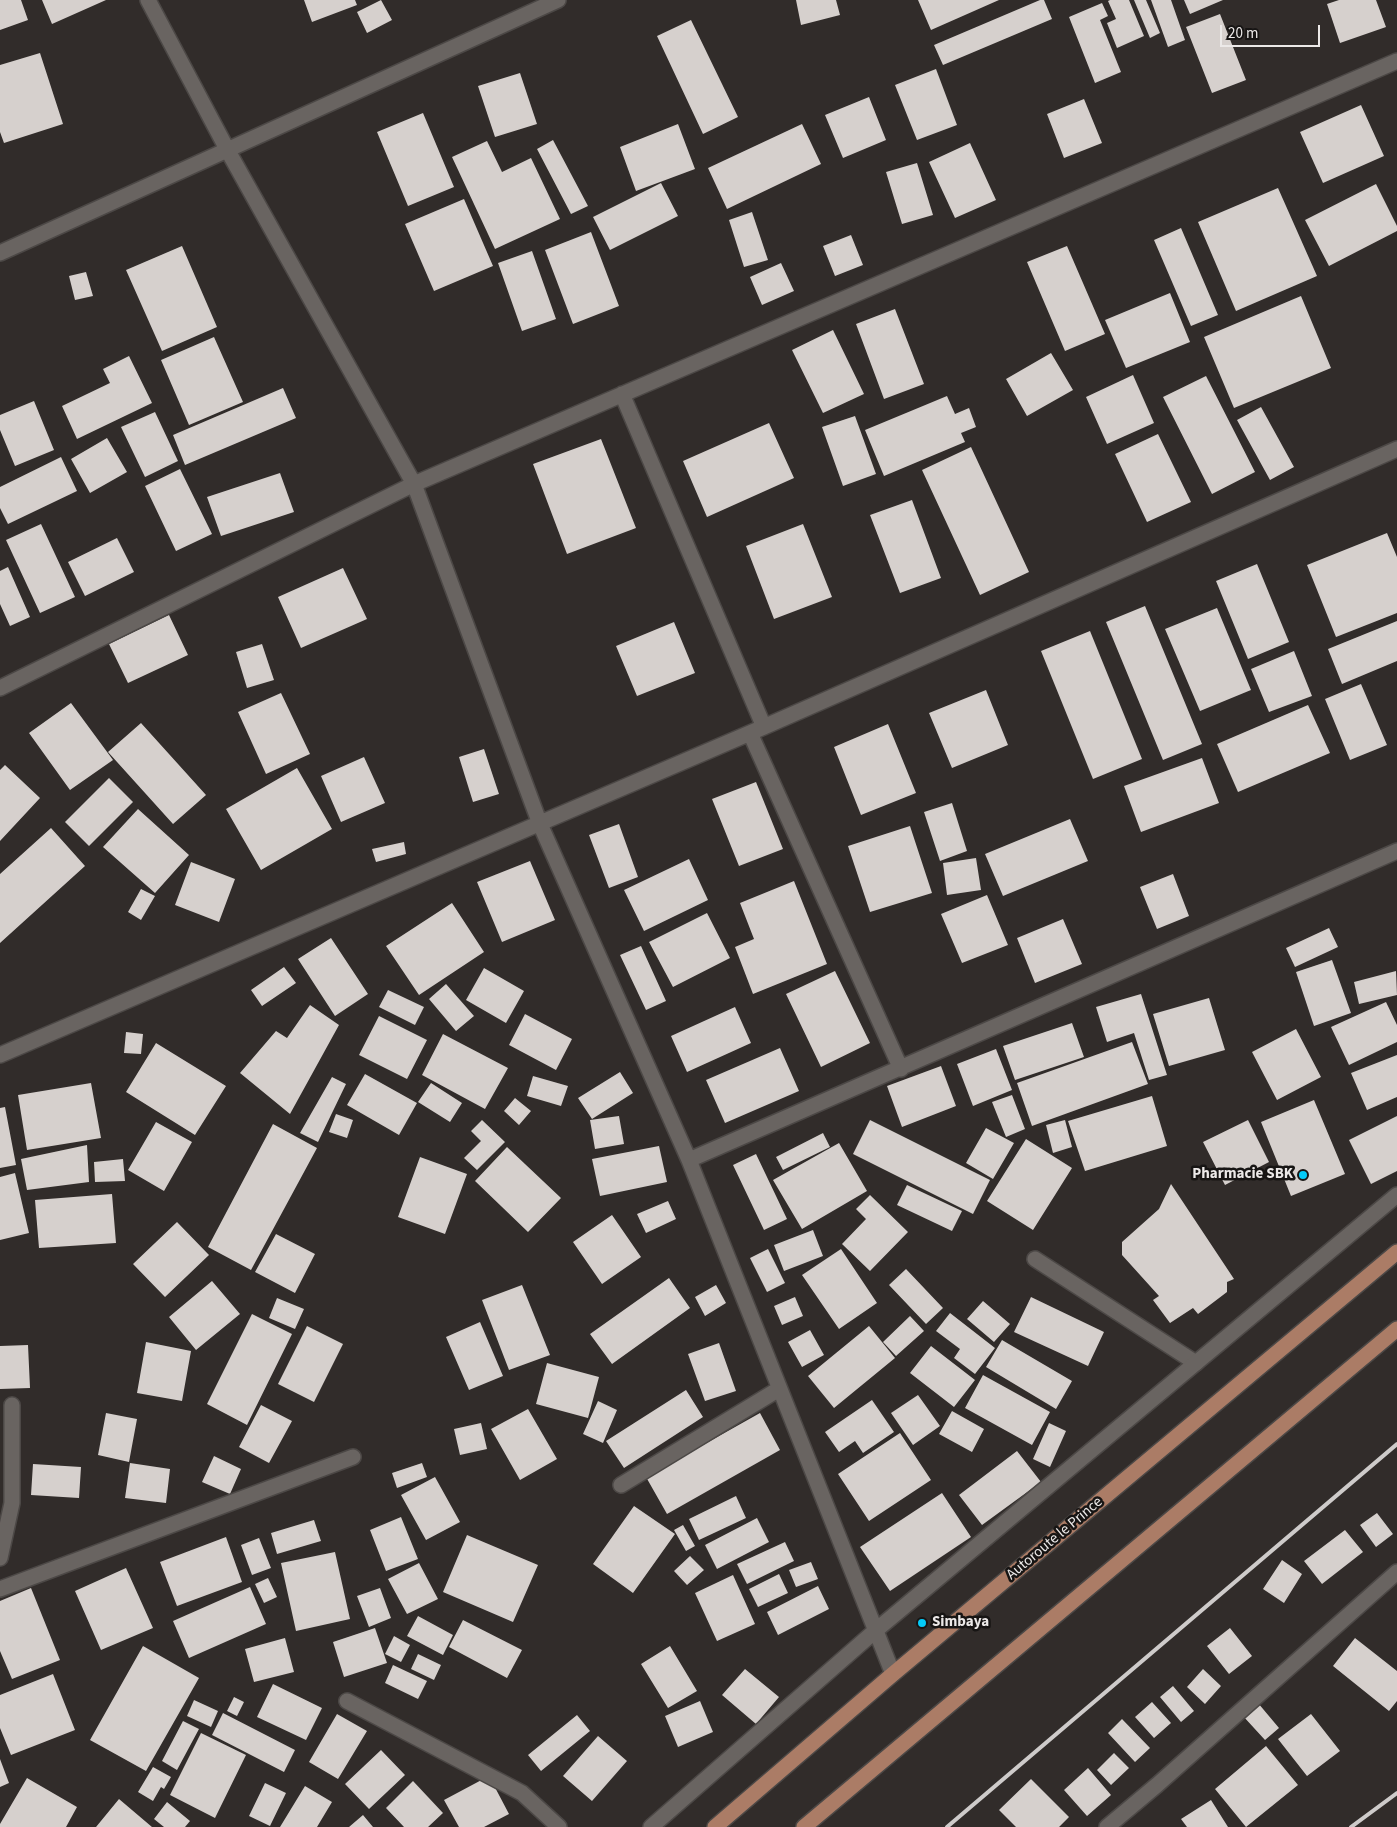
<!DOCTYPE html>
<html>
<head>
<meta charset="utf-8">
<style>
  body { margin:0 }
  #map { position:relative; width:1397px; height:1827px; overflow:hidden; background:#312c2a; font-family:"Source Sans 3",sans-serif }
  canvas { display:block }
  .scale { position:absolute; left:1220px; top:25px; width:100px; height:22px; box-sizing:border-box; border:2px solid #ece9e8; border-top:0; padding-left:6px; font-size:15px; line-height:18px; white-space:nowrap; color:#ece9e8; -webkit-text-stroke:4px #171514; paint-order:stroke }
</style>
</head>
<body>
<div id="map">
<canvas width="1397" height="1827"></canvas>
<div class="scale">20 m</div>
</div>
<script>
const ctx = document.querySelector('canvas').getContext('2d');
ctx.lineJoin = 'round';
function paint(path, color) {
  ctx.fillStyle = color;
  ctx.fill(path, 'evenodd');
}
function trace(path, color, width, dash) {
  ctx.strokeStyle = color;
  ctx.lineWidth = width;
  ctx.lineCap = dash ? 'butt' : 'round';
  ctx.setLineDash(dash || []);
  ctx.stroke(path);
}
function label(font, color, halo, rows, align = 'center') {
  ctx.font = font + ' "Source Sans 3",sans-serif';
  ctx.lineWidth = 5;
  ctx.setLineDash([]);
  ctx.textBaseline = 'middle';
  ctx.strokeStyle = halo;
  ctx.fillStyle = color;
  for (const [text, x, y, turn = 0] of rows) {
    ctx.save();
    ctx.translate(x, y);
    ctx.rotate((+turn || 0) * Math.PI / 180);
    ctx.textAlign = isNaN(turn) ? turn : align;
    if (halo) ctx.strokeText(text, 0, 0);
    ctx.fillText(text, 0, 0);
    ctx.restore();
  }
}
paint(new Path2D(`
  M0,0H21L28,20L0,30Z
  M42,0H106L52,24Z
  M304,0H355L357,5L312,22Z
  M381,0L392,20L367,33L357,12Z
  M796,0H836L840,15L801,25Z
  M918,0H999L931,30Z
  M1040,0H1044L1052,19L943,65L934,45Z
  M1110,0H1129L1144,36L1117,48L1107,23L1116,19L1108,1Z
  M1134,0H1146L1160,33L1150,38Z
  M1151,0H1171L1185,40L1168,47Z
  M1184,0H1223L1190,14Z
  M1339,0H1376L1386,27L1340,43L1327,4Z
  M1102,3L1108,16L1100,20L1121,72L1095,83L1069,17Z
  M1220,14L1246,80L1212,93L1186,27Z
  M691,20L738,117L703,134L657,36Z
  M40,53L63,124L4,143L0,132V65Z
  M936,69L957,125L917,140L895,85Z
  M520,73L537,124L495,137L478,86Z
  M869,97L886,140L843,158L825,115Z
  M1084,99L1102,143L1064,158L1047,114Z
  M1361,105L1384,156L1323,183L1300,132Z
  M423,113L454,187L408,206L377,132Z
  M678,124L695,169L636,191L620,147Z
  M802,124L821,164L727,209L708,168Z
  M553,140L588,206L571,214L537,149Z
  M487,141L502,172L531,158L560,219L495,249L452,157Z
  M970,143L996,200L955,218L929,162Z
  M917,163L933,215L902,224L886,172Z
  M661,183L678,216L610,250L593,217Z
  M1376,184L1397,226V231L1329,266L1305,220Z
  M1278,188L1317,276L1236,311L1198,222Z
  M464,199L493,266L434,291L405,224Z
  M752,212L768,260L744,267L729,220Z
  M1181,228L1218,315L1191,326L1154,240Z
  M591,232L619,306L573,324L545,250Z
  M851,235L863,265L835,276L823,246Z
  M182,246L217,327L162,351L126,270Z
  M1067,246L1105,334L1065,351L1027,262Z
  M532,251L556,319L522,331L498,263Z
  M781,263L794,291L762,305L750,277Z
  M86,272L93,296L75,300L69,276Z
  M1170,293L1190,342L1126,368L1105,320Z
  M1301,296L1331,368L1234,408L1204,337Z
  M895,309L924,384L884,399L856,324Z
  M833,330L864,394L823,413L792,350Z
  M214,337L243,402L189,425L161,360Z
  M1051,353L1073,390L1027,416L1006,379Z
  M129,356L152,403L77,439L62,406L110,383L103,369Z
  M1133,375L1154,423L1107,444L1086,397Z
  M1206,376L1255,472L1212,494L1163,397Z
  M283,388L296,418L185,465L173,435Z
  M947,396L955,414L969,408L976,427L961,433L965,442L884,476L865,430Z
  M34,401L54,450L15,466L0,430V415Z
  M1261,407L1294,467L1270,480L1237,420Z
  M155,412L178,461L145,477L121,427Z
  M855,416L876,474L843,486L822,427Z
  M769,423L794,478L707,517L683,461Z
  M1158,434L1191,502L1147,522L1115,454Z
  M107,438L127,472L90,493L71,459Z
  M601,439L636,528L567,554L533,464Z
  M971,447L1029,572L980,595L922,470Z
  M61,457L77,491L8,524L0,508V487Z
  M180,469L212,534L176,551L145,486Z
  M280,473L294,512L221,536L207,497Z
  M912,500L941,578L900,593L870,515Z
  M41,524L75,597L40,613L6,540Z
  M803,524L832,597L774,619L746,546Z
  M1387,533L1397,557V613L1336,637L1307,565Z
  M117,538L134,572L85,596L68,562Z
  M1257,564L1289,642L1248,659L1216,581Z
  M8,567L30,617L10,626L0,604V571Z
  M343,568L367,619L301,648L278,597Z
  M1145,606L1202,744L1163,760L1106,622Z
  M1217,608L1251,690L1200,711L1165,629Z
  M169,615L188,655L128,683L109,644Z
  M1397,621V661L1342,684L1328,649Z
  M674,622L695,673L637,696L616,646Z
  M1090,631L1142,759L1093,779L1041,651Z
  M262,644L274,680L247,688L236,652Z
  M1294,651L1312,696L1269,712L1251,669Z
  M1361,684L1387,745L1350,760L1325,699Z
  M986,690L1008,745L952,768L929,713Z
  M281,693L310,754L266,774L238,712Z
  M71,703L113,760L70,790L29,733Z
  M1308,705L1330,753L1238,792L1217,744Z
  M141,723L206,795L173,824L108,752Z
  M888,724L916,793L861,815L834,747Z
  M484,749L499,794L473,802L459,757Z
  M364,757L385,803L341,822L321,776Z
  M1202,758L1219,803L1141,832L1124,786Z
  M5,765L40,798L0,841V770Z
  M297,768L332,829L261,870L226,809Z
  M109,778L133,802L89,846L65,822Z
  M756,782L783,849L739,866L712,799Z
  M952,803L967,851L940,861L924,812Z
  M138,809L189,855L155,893L103,847Z
  M1070,819L1088,861L1003,896L985,854Z
  M619,824L638,877L609,888L589,835Z
  M910,826L932,893L870,912L848,846Z
  M51,828L85,866L0,943V874Z
  M404,842L406,854L376,862L372,849Z
  M976,858L981,890L947,895L943,863Z
  M689,859L708,900L644,931L624,890Z
  M530,861L555,920L502,942L477,882Z
  M191,862L235,879L219,922L175,905Z
  M1173,874L1189,916L1157,929L1140,887Z
  M794,881L827,964L753,994L735,947L754,939L740,903Z
  M141,889L155,896L141,920L128,912Z
  M987,895L1008,945L962,963L941,914Z
  M452,903L484,952L419,995L386,946Z
  M707,913L730,958L673,987L649,942Z
  M1063,919L1082,964L1035,983L1017,938Z
  M1329,928L1338,947L1295,967L1286,948Z
  M331,938L368,994L335,1016L298,959Z
  M641,946L666,1001L646,1010L620,955Z
  M1332,960L1351,1013L1314,1026L1296,972Z
  M284,967L296,983L262,1006L251,990Z
  M484,968L524,991L506,1023L466,1000Z
  M835,971L870,1043L821,1067L786,994Z
  M1396,971L1397,995L1359,1004L1354,982Z
  M446,984L474,1016L456,1031L429,999Z
  M388,990L424,1007L415,1025L379,1007Z
  M1141,994L1167,1075L1149,1080L1134,1033L1107,1042L1096,1007Z
  M1209,998L1225,1050L1169,1066L1153,1014Z
  M1386,1002L1397,1025V1042L1349,1065L1331,1027Z
  M310,1005L339,1025L290,1114L240,1073L276,1031L287,1038Z
  M735,1007L751,1043L687,1072L671,1036Z
  M525,1014L572,1039L556,1070L509,1045Z
  M379,1016L427,1040L407,1079L359,1055Z
  M1072,1023L1084,1057L1015,1080L1003,1046Z
  M1296,1029L1321,1077L1277,1100L1252,1052Z
  M126,1032L143,1034L141,1054L124,1053Z
  M443,1034L508,1068L485,1109L422,1075Z
  M1132,1042L1148,1084L1032,1126L1017,1083Z
  M156,1043L226,1086L195,1135L126,1092Z
  M780,1048L799,1091L725,1123L706,1080Z
  M996,1049L1012,1090L973,1106L957,1064Z
  M1397,1055V1097L1367,1110L1351,1073Z
  M941,1066L956,1106L902,1127L887,1086Z
  M620,1072L633,1093L592,1119L578,1098Z
  M365,1074L417,1103L399,1135L347,1105Z
  M533,1076L568,1086L561,1106L527,1096Z
  M332,1077L346,1084L318,1142L300,1133Z
  M91,1083L101,1138L27,1150L18,1095Z
  M431,1083L462,1103L450,1122L418,1102Z
  M1012,1095L1025,1129L1006,1137L992,1102Z
  M1152,1096L1167,1146L1085,1171L1068,1121Z
  M515,1098L531,1111L519,1125L504,1111Z
  M1314,1100L1345,1174L1291,1196L1261,1122Z
  M5,1107L16,1165L0,1168V1108Z
  M336,1114L353,1120L347,1138L329,1132Z
  M619,1116L624,1144L595,1149L590,1120Z
  M1397,1116V1171L1371,1184L1349,1140Z
  M482,1120L505,1142L477,1170L464,1158L481,1141L471,1131Z
  M870,1120L990,1180L973,1214L853,1154Z
  M1065,1120L1072,1147L1053,1153L1046,1125Z
  M1248,1120L1269,1162L1225,1185L1203,1142Z
  M156,1122L192,1142L164,1191L128,1170Z
  M273,1124L317,1148L251,1270L208,1247Z
  M986,1128L1014,1143L993,1179L966,1163Z
  M823,1133L830,1147L783,1170L776,1157Z
  M1026,1139L1072,1168L1033,1230L987,1201Z
  M839,1143L867,1191L802,1229L773,1180Z
  M87,1145L89,1182L27,1190L21,1159Z
  M659,1146L667,1182L600,1196L592,1159Z
  M507,1147L561,1198L528,1232L475,1181Z
  M756,1154L787,1219L764,1230L733,1165Z
  M420,1157L467,1174L445,1234L398,1217Z
  M123,1159L125,1181L95,1182L94,1162Z
  M15,1173L29,1233L0,1240V1177Z
  M1171,1184L1234,1279L1227,1282V1292L1198,1314L1193,1308L1170,1323L1153,1300L1159,1296L1122,1255V1242L1159,1209Z
  M907,1185L962,1211L952,1231L897,1205Z
  M112,1194L116,1243L39,1248L35,1200Z
  M870,1195L908,1232L870,1271L842,1244L866,1219L856,1209Z
  M668,1201L676,1219L646,1233L637,1214Z
  M612,1215L641,1257L602,1284L573,1242Z
  M177,1222L209,1255L165,1297L133,1264Z
  M813,1230L823,1256L784,1271L774,1245Z
  M276,1234L315,1254L295,1293L255,1272Z
  M768,1249L785,1283L767,1292L750,1258Z
  M841,1249L877,1303L839,1329L802,1275Z
  M906,1269L943,1308L926,1324L889,1285Z
  M669,1278L690,1308L612,1364L590,1334Z
  M212,1281L240,1314L196,1350L169,1317Z
  M522,1285L550,1355L509,1370L482,1300Z
  M716,1285L726,1303L705,1316L695,1297Z
  M795,1297L803,1316L782,1325L774,1306Z
  M1031,1297L1104,1332L1088,1366L1014,1332Z
  M277,1298L304,1309L295,1329L269,1318Z
  M983,1301L1010,1324L994,1342L967,1319Z
  M950,1313L995,1348L975,1374L954,1358L960,1349L936,1331Z
  M252,1314L292,1334L247,1425L207,1404Z
  M910,1316L924,1331L896,1356L883,1342Z
  M480,1322L503,1376L469,1390L446,1337Z
  M307,1326L343,1344L314,1402L278,1384Z
  M869,1326L895,1358L834,1408L808,1376Z
  M810,1330L824,1355L802,1367L788,1342Z
  M1002,1340L1072,1381L1056,1409L986,1367Z
  M146,1342L191,1351L182,1401L137,1393Z
  M719,1343L736,1391L705,1401L688,1354Z
  M28,1345L30,1388L0,1389V1346Z
  M931,1346L975,1380L954,1407L910,1373Z
  M547,1363L599,1377L588,1418L536,1404Z
  M983,1375L1050,1412L1032,1445L965,1408Z
  M686,1390L703,1417L624,1468L606,1441Z
  M918,1395L940,1426L913,1445L891,1413Z
  M872,1400L894,1432L863,1453L855,1441L839,1452L825,1432Z
  M598,1401L617,1410L603,1443L583,1434Z
  M261,1405L292,1421L269,1463L239,1447Z
  M528,1409L557,1459L520,1480L491,1429Z
  M952,1411L984,1429L972,1452L939,1434Z
  M106,1413L137,1419L129,1462L98,1455Z
  M760,1413L780,1450L667,1514L646,1477Z
  M481,1423L487,1449L460,1455L454,1429Z
  M1049,1423L1066,1431L1050,1467L1033,1459Z
  M900,1433L931,1480L869,1521L838,1474Z
  M1017,1451L1041,1482L982,1525L959,1495Z
  M214,1456L241,1469L230,1494L202,1482Z
  M130,1463L170,1469L166,1503L125,1498Z
  M422,1463L427,1477L397,1488L392,1473Z
  M33,1464L81,1467L79,1498L31,1495Z
  M435,1477L460,1522L426,1540L401,1495Z
  M942,1493L971,1537L890,1591L860,1547Z
  M736,1496L746,1518L699,1540L689,1519Z
  M634,1506L675,1534L633,1593L593,1564Z
  M1377,1513L1393,1534L1376,1547L1360,1525Z
  M401,1517L418,1559L386,1571L370,1530Z
  M757,1518L769,1542L717,1569L705,1545Z
  M314,1520L321,1541L277,1554L271,1533Z
  M683,1525L695,1546L686,1551L674,1530Z
  M1345,1530L1363,1552L1322,1584L1304,1561Z
  M467,1535L538,1565L513,1622L443,1592Z
  M226,1537L242,1582L177,1606L160,1562Z
  M259,1538L271,1568L252,1575L241,1545Z
  M785,1542L794,1561L747,1584L737,1564Z
  M335,1552L350,1619L296,1631L281,1563Z
  M690,1556L704,1570L687,1585L674,1571Z
  M1282,1560L1302,1574L1284,1603L1263,1589Z
  M811,1562L818,1579L796,1587L789,1570Z
  M419,1563L438,1599L407,1614L388,1579Z
  M126,1568L153,1628L101,1650L75,1591Z
  M779,1574L788,1593L758,1607L749,1589Z
  M733,1575L755,1624L717,1641L695,1593Z
  M268,1578L277,1597L264,1603L255,1584Z
  M818,1586L829,1609L778,1635L767,1612Z
  M250,1587L266,1624L189,1658L173,1621Z
  M31,1588L60,1660L12,1679L0,1651V1601Z
  M380,1588L391,1618L369,1627L357,1596Z
  M418,1616L453,1635L443,1655L407,1636Z
  M463,1620L522,1650L507,1678L449,1647Z
  M375,1628L387,1663L344,1677L333,1642Z
  M1230,1628L1252,1656L1229,1674L1207,1646Z
  M394,1636L410,1645L401,1662L385,1654Z
  M285,1638L294,1672L254,1682L245,1649Z
  M1355,1638L1397,1671V1701L1389,1711L1333,1666Z
  M143,1646L199,1678L146,1771L90,1740Z
  M670,1646L697,1691L668,1708L641,1664Z
  M418,1654L441,1665L434,1680L411,1669Z
  M393,1665L427,1681L418,1699L385,1683Z
  M745,1669L779,1697L756,1724L722,1695Z
  M1203,1669L1221,1686L1205,1704L1187,1687Z
  M53,1674L75,1730L11,1755L0,1728V1695Z
  M273,1684L322,1708L306,1740L257,1717Z
  M1173,1686L1194,1711L1181,1722L1160,1697Z
  M234,1697L244,1702L237,1716L227,1711Z
  M194,1700L218,1711L211,1727L187,1716Z
  M700,1701L713,1732L678,1747L665,1716Z
  M1152,1702L1171,1723L1154,1738L1135,1717Z
  M1258,1703L1279,1728L1265,1740L1243,1716Z
  M223,1713L295,1750L284,1772L212,1735Z
  M337,1714L367,1731L338,1779L309,1762Z
  M1311,1714L1340,1751L1307,1776L1278,1739Z
  M577,1715L590,1731L541,1771L528,1755Z
  M1122,1719L1150,1748L1135,1762L1108,1733Z
  M183,1721L199,1729L177,1770L162,1761Z
  M201,1733L246,1755L215,1818L170,1795Z
  M598,1736L627,1761L592,1801L563,1776Z
  M1266,1746L1298,1785L1246,1827L1215,1789Z
  M381,1750L405,1775L369,1809L345,1784Z
  M1114,1753L1129,1768L1111,1785L1097,1770Z
  M0,1759L9,1783L0,1787Z
  M153,1767L171,1777L164,1789L161,1787L153,1801L138,1792Z
  M1088,1768L1111,1795L1087,1816L1064,1790Z
  M489,1776L509,1814L484,1827H459L444,1800Z
  M27,1778L77,1807L66,1827H0V1824Z
  M1031,1779L1069,1817L1059,1827H1016L999,1810Z
  M413,1781L443,1813L428,1827H404L386,1808Z
  M265,1783L286,1793L270,1826L249,1816Z
  M305,1786L332,1802L317,1827H280Z
  M119,1799L152,1827H96Z
  M1211,1800L1228,1827H1187L1181,1819Z
  M167,1802L190,1821L185,1827H164L154,1819Z
  M363,1815L373,1827H349Z`), '#d6d0cd');
const lane = new Path2D(`
  M1035,1259L1196,1363
  M1107,1827L1157,1785L1397,1572`);
const street = new Path2D(`
  M148,0L228,151L414,484L540,824L689,1160L893,1674
  M0,253L558,0
  M622,394L764,727
  M0,688L414,484L1397,61
  M750,733L901,1069
  M0,1055L750,733L1397,449
  M689,1160L1397,851
  M621,1485L779,1389
  M0,1558L12,1503V1405
  M0,1589L353,1457
  M347,1701L522,1793L559,1827
  M651,1827L875,1631L1397,1195`);
const primary = new Path2D(`
  M715,1827L893,1674L1397,1252
  M804,1827L1397,1329`);
trace(lane, '#4c4846', 18);
trace(street, '#4c4846', 18);
trace(primary, '#4c4846', 18);
trace(lane, '#696461', 15);
trace(street, '#696461', 15);
trace(primary, '#ab7c66', 15);
trace(new Path2D(`
  M947,1827L1397,1444
  M1351,1827L1397,1793`), '#cecbca', 4);
for (const [x, y, r, color] of [
  [1303,1175,5,"#04cbf9"],
  [922,1623,5,"#04cbf9"]
]) {
  const dot = new Path2D();
  dot.arc(x, y, r, 0, 2 * Math.PI);
  ctx.fillStyle = color;
  ctx.fill(dot);
  trace(dot, '#171514', 2);
}
label('bold 15px', '#ece9e8', '#171514', [
  ["Pharmacie SBK",1293,1175],
  ["Simbaya",932,1623,"left"]
], 'right');
label('15px', '#ece9e8', '#171514', [
  ["Autoroute le Prince",1055,1539,-40]
]);
</script>
</body>
</html>
